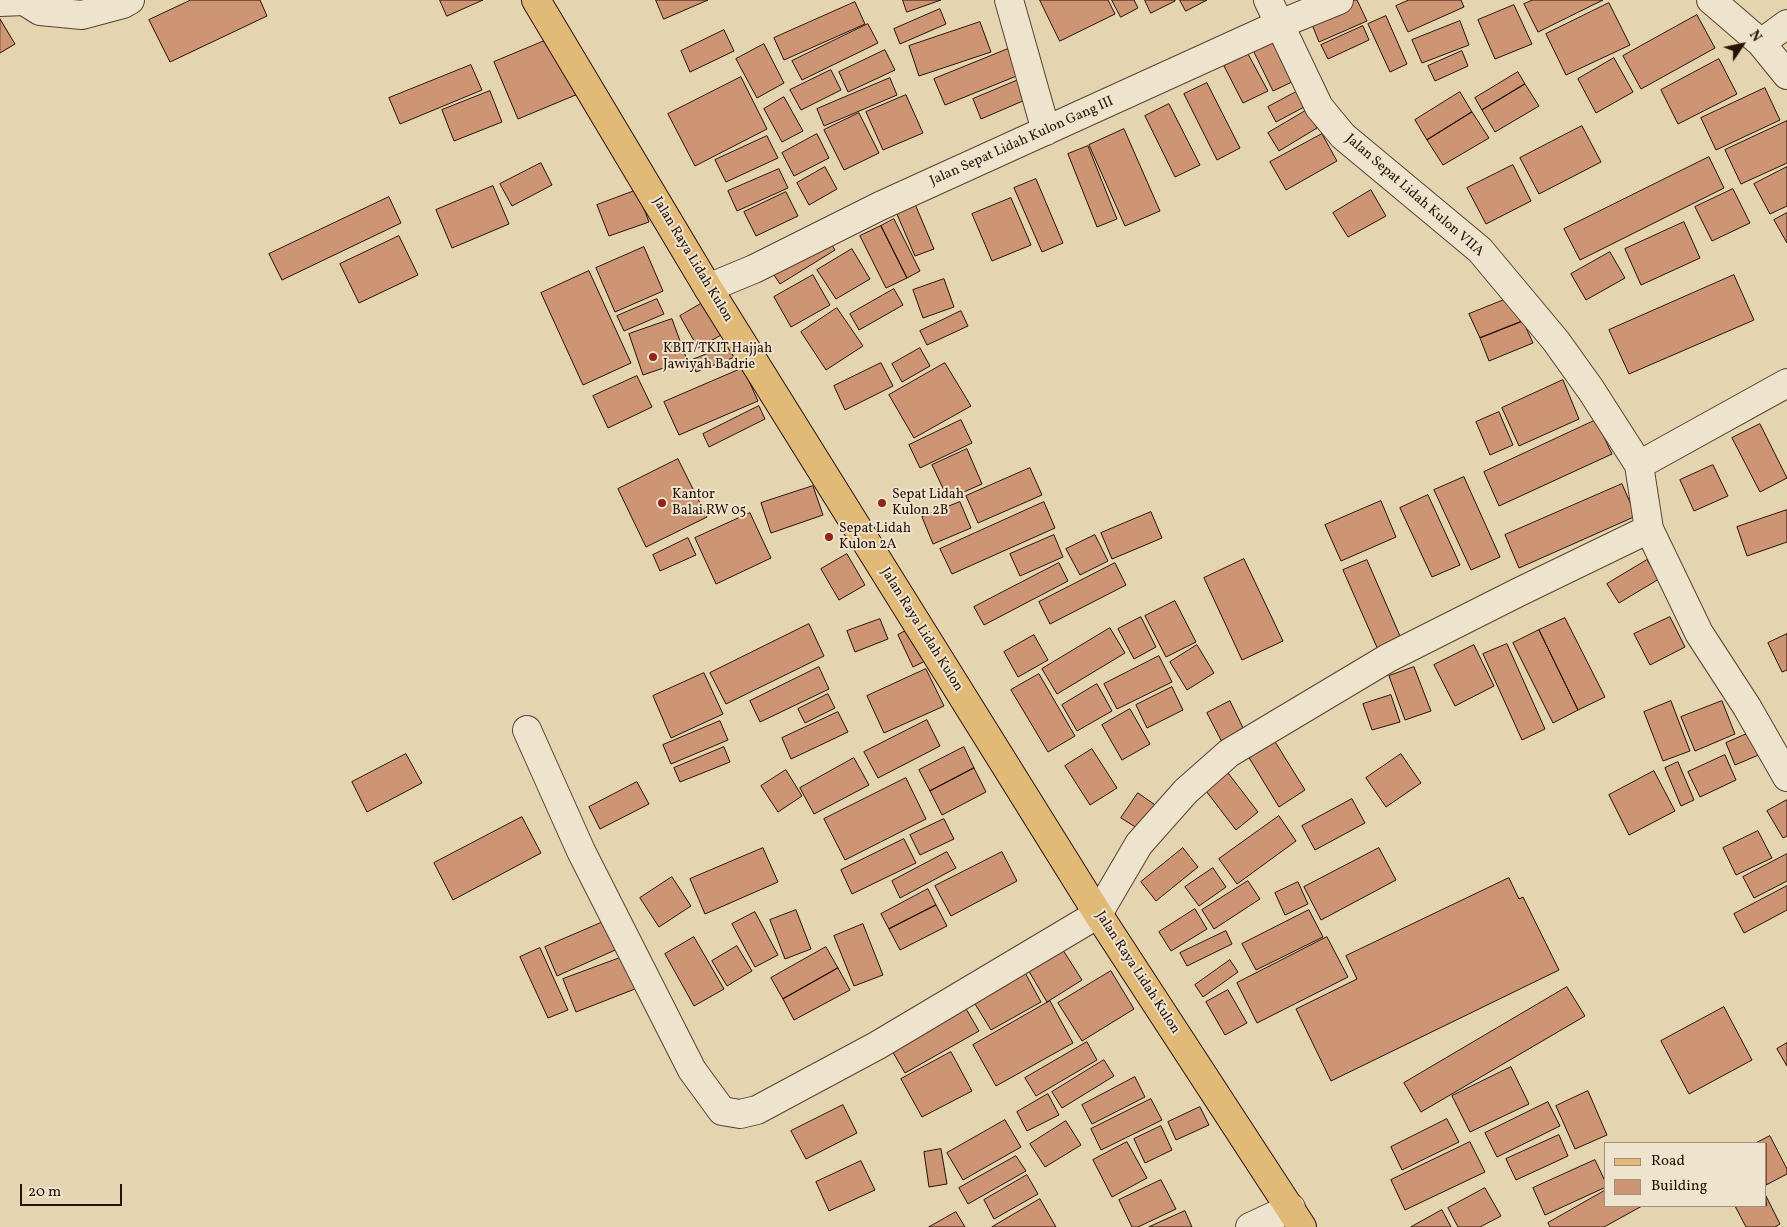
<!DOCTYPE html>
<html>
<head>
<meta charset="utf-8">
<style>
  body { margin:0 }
  #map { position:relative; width:1787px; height:1227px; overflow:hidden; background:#e5d4b0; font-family:Vollkorn,serif }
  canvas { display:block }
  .legend { position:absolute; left:1604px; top:1142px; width:162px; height:65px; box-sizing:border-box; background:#eee3cc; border:1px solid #9f8f7d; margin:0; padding:6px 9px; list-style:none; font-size:15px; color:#281107 }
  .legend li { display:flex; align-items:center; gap:10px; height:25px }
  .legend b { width:25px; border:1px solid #9f8f7d }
  .north { position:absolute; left:1717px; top:20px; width:50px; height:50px; -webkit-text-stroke:4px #eee3cc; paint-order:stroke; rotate:56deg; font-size:14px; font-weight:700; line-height:20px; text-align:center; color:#281107 }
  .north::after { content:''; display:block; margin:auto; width:18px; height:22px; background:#281107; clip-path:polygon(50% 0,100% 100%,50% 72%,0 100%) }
  .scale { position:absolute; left:20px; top:1184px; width:102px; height:22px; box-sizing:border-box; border:2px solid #281107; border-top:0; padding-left:6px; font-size:15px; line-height:18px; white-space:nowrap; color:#281107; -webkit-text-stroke:4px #eee3cc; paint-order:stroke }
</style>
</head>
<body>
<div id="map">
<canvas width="1787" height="1227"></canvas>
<ul class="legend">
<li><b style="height:6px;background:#e2ba78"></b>Road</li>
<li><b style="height:14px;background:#cd9573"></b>Building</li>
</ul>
<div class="north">N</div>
<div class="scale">20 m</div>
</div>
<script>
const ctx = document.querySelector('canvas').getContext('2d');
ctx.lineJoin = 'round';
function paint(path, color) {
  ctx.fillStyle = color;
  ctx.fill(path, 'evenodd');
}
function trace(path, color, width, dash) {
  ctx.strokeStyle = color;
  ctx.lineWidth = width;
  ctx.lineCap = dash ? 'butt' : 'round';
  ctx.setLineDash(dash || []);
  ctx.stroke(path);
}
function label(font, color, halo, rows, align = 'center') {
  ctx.font = font + ' Vollkorn,serif';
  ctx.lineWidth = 4;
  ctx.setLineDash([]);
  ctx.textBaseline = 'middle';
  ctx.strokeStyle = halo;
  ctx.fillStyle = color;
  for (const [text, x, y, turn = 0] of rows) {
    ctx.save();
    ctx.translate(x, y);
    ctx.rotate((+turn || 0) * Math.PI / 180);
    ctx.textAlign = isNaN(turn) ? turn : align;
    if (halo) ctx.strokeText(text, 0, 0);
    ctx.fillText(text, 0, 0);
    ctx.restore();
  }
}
const building = new Path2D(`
  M191,0H260L267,16L170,62L149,20Z
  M440,0H483L447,16Z
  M656,0H708L664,19Z
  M903,0H941L907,12Z
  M1040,0H1108L1115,14L1060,41Z
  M1112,0H1134L1138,8L1121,17Z
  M1145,0H1175V1L1151,13Z
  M1180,0H1207L1186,11Z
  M1347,0H1357L1367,21L1319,42L1309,17Z
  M1409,0H1461L1464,7L1408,32L1396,6Z
  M1533,0H1603L1538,32L1524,4Z
  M855,2L865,24L784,60L774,38Z
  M1609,3L1630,45L1566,75L1546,34Z
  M1514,5L1532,44L1495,59L1478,20Z
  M940,9L946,24L900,44L894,29Z
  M1697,15L1715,48L1641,89L1623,56Z
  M1386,16L1407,64L1390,72L1368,24Z
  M0,19L15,44L0,53Z
  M1460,21L1469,45L1422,63L1412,40Z
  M980,22L991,52L919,76L909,46Z
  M868,24L878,43L802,80L792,61Z
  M1363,26L1369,40L1328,59L1321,45Z
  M724,30L734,51L690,72L681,51Z
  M1273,34L1296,80L1273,91L1251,46Z
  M554,37L578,94L518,119L494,62Z
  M764,44L784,83L757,98L736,59Z
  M1008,49L1019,75L945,105L934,79Z
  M885,50L895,70L848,92L839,72Z
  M1462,51L1468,66L1435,81L1428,66Z
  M1248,54L1268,91L1243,103L1224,66Z
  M1614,58L1633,92L1596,113L1578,79Z
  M1719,59L1737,94L1678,124L1661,90Z
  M471,65L482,90L400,124L389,98Z
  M831,70L841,90L801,110L790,90Z
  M1518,72L1525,84L1482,110L1475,98Z
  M741,77L767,129L695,166L668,114Z
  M890,78L897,95L824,126L817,109Z
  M1023,78L1032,97L981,119L973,99Z
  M1207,83L1240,148L1217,160L1184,94Z
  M1525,84L1539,106L1495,132L1482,110Z
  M1765,88L1780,120L1716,150L1701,118Z
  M490,91L502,122L454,141L442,110Z
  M1298,91L1306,106L1276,122L1268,107Z
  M1460,92L1472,112L1427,140L1415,120Z
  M906,95L923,133L883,150L866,112Z
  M784,97L803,131L782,142L764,109Z
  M1169,104L1200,165L1175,177L1145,116Z
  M1307,110L1317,128L1279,151L1268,133Z
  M1472,112L1489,138L1443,165L1427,140Z
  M859,113L879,153L844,170L824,130Z
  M1787,121V163L1741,184L1725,150Z
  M1582,126L1601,162L1539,194L1520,158Z
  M1124,129L1160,211L1125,226L1089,145Z
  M817,134L829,158L794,176L782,153Z
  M1322,134L1337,161L1286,190L1270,162Z
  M767,136L778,158L726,182L715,160Z
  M1088,146L1117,219L1097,227L1068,154Z
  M1709,157L1724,188L1580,260L1564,229Z
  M541,163L552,185L512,206L500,184Z
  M1513,165L1531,201L1486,224L1467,188Z
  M825,167L837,189L809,205L797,183Z
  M1787,167V206L1770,214L1754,184Z
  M779,169L788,188L737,211L728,191Z
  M1036,179L1063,243L1042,252L1014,188Z
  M493,186L509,224L452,248L436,210Z
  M1733,189L1750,223L1712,241L1695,207Z
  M637,190L649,222L609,236L597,205Z
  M1371,190L1386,216L1348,237L1333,213Z
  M786,192L798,216L756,236L744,212Z
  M389,197L401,223L282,280L269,254Z
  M1011,198L1031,245L992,261L972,214Z
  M915,204L934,249L915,256L896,212Z
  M1787,213V243L1774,220Z
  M894,219L920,271L907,278L881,226Z
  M1684,222L1700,258L1641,285L1625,249Z
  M881,226L907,278L886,288L860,236Z
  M825,234L835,250L780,284L770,269Z
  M399,236L418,275L359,303L340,264Z
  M644,247L663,291L615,312L596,268Z
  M852,249L870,279L836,299L817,270Z
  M1610,252L1625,278L1586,300L1571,274Z
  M589,271L631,363L583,385L541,293Z
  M813,275L830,305L791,327L774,297Z
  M1734,275L1754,320L1629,374L1609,330Z
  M944,279L954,307L923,318L913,290Z
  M894,289L903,305L859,330L850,314Z
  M1514,296L1523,321L1480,338L1469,314Z
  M657,299L664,314L624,331L617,316Z
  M704,302L723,334L698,348L680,316Z
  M837,308L863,346L826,370L801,332Z
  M961,311L968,326L927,345L920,331Z
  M672,319L687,360L643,375L629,334Z
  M1523,321L1533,343L1489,361L1480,338Z
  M730,345L735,357L696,372L692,360Z
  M920,348L930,366L902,382L892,364Z
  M881,363L893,386L845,410L834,386Z
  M945,363L971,406L914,438L889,395Z
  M743,368L758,401L679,435L664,402Z
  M637,376L652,407L608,428L593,396Z
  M1563,380L1579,419L1519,446L1502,408Z
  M759,406L765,419L709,447L703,434Z
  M1499,412L1513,445L1490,455L1476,422Z
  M961,420L972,443L920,468L909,445Z
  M1596,420L1612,454L1499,506L1484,472Z
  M1760,424L1787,478L1760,492L1732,438Z
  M967,449L982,484L948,499L932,465Z
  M678,459L707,517L646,547L618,489Z
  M1713,465L1728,496L1694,511L1680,480Z
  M1030,468L1042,495L978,523L966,496Z
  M1464,477L1500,557L1471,570L1434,490Z
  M1622,484L1636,516L1519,568L1505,535Z
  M813,486L823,515L771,533L761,503Z
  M1428,495L1460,565L1432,577L1400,508Z
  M1381,501L1396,537L1341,561L1325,525Z
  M960,502L971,528L933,544L922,517Z
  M1044,502L1055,528L952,574L940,549Z
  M1787,510V542L1747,556L1737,527Z
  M1151,512L1162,538L1112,559L1101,533Z
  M750,513L771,558L716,584L695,538Z
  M1054,535L1063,557L1020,576L1010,554Z
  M1095,535L1108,561L1080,575L1066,549Z
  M688,538L696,555L660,571L653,555Z
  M847,554L865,585L839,600L821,569Z
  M1244,559L1283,641L1242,660L1204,578Z
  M1367,560L1403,643L1379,652L1343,570Z
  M1647,560L1659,579L1619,603L1607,584Z
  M1059,563L1068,581L984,625L974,607Z
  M1115,563L1126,585L1050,624L1039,602Z
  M1175,601L1196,642L1166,657L1145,616Z
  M1141,617L1156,647L1134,659L1118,629Z
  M1670,617L1685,647L1650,665L1634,634Z
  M1565,618L1605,697L1578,710L1539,630Z
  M880,619L888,639L855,652L847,631Z
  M809,624L824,656L726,704L710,673Z
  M913,627L929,659L913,667L898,635Z
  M1110,628L1125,653L1057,694L1042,669Z
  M1539,630L1578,710L1553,723L1513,643Z
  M1787,634V670L1782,672L1768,643Z
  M1034,635L1048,660L1018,677L1004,652Z
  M1507,644L1545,729L1522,740L1483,654Z
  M1197,645L1214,673L1187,690L1170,662Z
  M1474,645L1494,686L1455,706L1434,665Z
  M1159,656L1172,682L1117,709L1104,684Z
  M819,667L829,689L760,722L750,701Z
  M1414,667L1431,711L1405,720L1389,676Z
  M926,669L944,706L884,733L867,696Z
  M704,673L723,714L671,738L653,696Z
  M1039,674L1075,736L1048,752L1011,690Z
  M1097,684L1112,711L1077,731L1062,705Z
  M1172,687L1183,710L1147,728L1136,705Z
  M828,694L835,708L805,723L798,709Z
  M1391,695L1400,722L1372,730L1363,704Z
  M1230,701L1244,730L1222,742L1207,713Z
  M1671,701L1690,751L1663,761L1644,712Z
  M1722,701L1735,734L1695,751L1681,717Z
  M1130,709L1150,744L1122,760L1102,725Z
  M838,712L848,732L791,759L782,738Z
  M927,720L940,746L878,778L864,752Z
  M720,721L728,740L671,764L663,745Z
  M1758,729L1768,751L1735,765L1726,743Z
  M1274,740L1305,790L1279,807L1248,756Z
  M724,747L730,762L680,782L674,768Z
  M964,747L974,768L930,791L919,770Z
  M1092,749L1117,788L1090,805L1065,766Z
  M406,754L422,783L367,812L352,782Z
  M1401,754L1421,783L1386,807L1366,778Z
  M1725,755L1736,780L1700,797L1688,772Z
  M854,758L869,785L814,814L800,788Z
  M1678,762L1694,800L1681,806L1665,768Z
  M974,768L986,792L942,815L930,791Z
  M1225,769L1258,812L1236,830L1203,787Z
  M786,770L802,796L778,812L761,786Z
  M1654,771L1675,811L1629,835L1609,795Z
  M906,778L926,819L845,860L824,819Z
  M637,782L649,804L600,829L589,807Z
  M1138,793L1161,809L1145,833L1121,818Z
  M1352,799L1365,823L1315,850L1302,826Z
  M1787,800V836L1783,838L1767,811Z
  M1279,816L1296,841L1237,884L1219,859Z
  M522,817L541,853L453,900L434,863Z
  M944,819L954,839L920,855L910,835Z
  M1758,831L1772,858L1736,875L1723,848Z
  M904,839L916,863L852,894L841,870Z
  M763,848L778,882L705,914L690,879Z
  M1183,848L1198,867L1156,901L1141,882Z
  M1379,848L1396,880L1321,920L1304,887Z
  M947,852L956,868L900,898L892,881Z
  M1002,852L1017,881L951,916L935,886Z
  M1787,854V881L1754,898L1743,877Z
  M1213,868L1226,887L1199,906L1185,887Z
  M672,877L691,906L659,927L640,898Z
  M1509,878L1519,899L1523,897L1559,970L1331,1081L1296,1009L1357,979L1346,956Z
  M1248,881L1260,899L1214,929L1202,910Z
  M1298,882L1308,904L1285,915L1275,893Z
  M1787,886V910L1744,933L1734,914Z
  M928,889L936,905L889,929L881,914Z
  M936,905L947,926L900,950L889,929Z
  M1195,909L1207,929L1171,951L1159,932Z
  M796,910L811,949L785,959L770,920Z
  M1309,910L1323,937L1256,970L1242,944Z
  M755,912L778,955L755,967L732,924Z
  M610,919L622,947L557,976L545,947Z
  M863,924L883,975L854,986L834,936Z
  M1226,931L1232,944L1187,966L1180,953Z
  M694,937L724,989L694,1006L665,954Z
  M1327,937L1348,977L1257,1023L1237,983Z
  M737,946L752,971L727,986L712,961Z
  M826,947L838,968L783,999L771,978Z
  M1061,947L1082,980L1047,1002L1027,968Z
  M540,948L568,1010L548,1018L520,957Z
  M628,955L640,987L576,1012L563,979Z
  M1230,960L1238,972L1203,997L1195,985Z
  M838,968L850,990L794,1020L783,999Z
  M1023,969L1041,1002L991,1030L972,999Z
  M1111,971L1134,1009L1082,1041L1058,1003Z
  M1567,987L1585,1016L1421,1112L1404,1083Z
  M1228,990L1247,1023L1225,1035L1206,1002Z
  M1050,1001L1073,1043L996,1086L973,1045Z
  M962,1002L979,1031L905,1073L888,1044Z
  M1724,1007L1752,1060L1689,1094L1661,1041Z
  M1087,1042L1097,1060L1036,1096L1025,1078Z
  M1787,1043V1066L1777,1049Z
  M951,1052L972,1091L922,1117L901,1079Z
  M1104,1060L1114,1076L1062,1108L1052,1092Z
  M1511,1067L1529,1104L1470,1132L1452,1096Z
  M1135,1077L1145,1097L1092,1124L1082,1105Z
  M1588,1091L1607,1135L1575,1149L1556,1106Z
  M1048,1094L1059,1115L1027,1131L1017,1112Z
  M1151,1099L1162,1120L1101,1150L1091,1129Z
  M1548,1102L1560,1126L1497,1157L1485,1133Z
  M843,1105L857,1133L806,1159L791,1131Z
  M1200,1107L1209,1125L1176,1140L1168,1122Z
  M1447,1119L1459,1142L1402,1170L1391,1147Z
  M1005,1120L1021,1147L963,1180L947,1153Z
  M1066,1121L1081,1145L1045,1167L1030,1144Z
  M1161,1126L1172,1150L1145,1163L1134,1139Z
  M1559,1135L1568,1156L1516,1180L1506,1159Z
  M1770,1136L1787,1169V1174L1766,1185V1143H1756Z
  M1127,1142L1147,1178L1112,1197L1093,1160Z
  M1470,1142L1485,1172L1405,1210L1391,1180Z
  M941,1149L947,1184L929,1187L924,1152Z
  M1016,1156L1026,1171L968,1204L959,1188Z
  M1595,1160L1606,1183V1187L1545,1215L1533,1188Z
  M861,1161L875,1190L829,1211L816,1182Z
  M1027,1175L1038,1194L994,1219L984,1200Z
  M1161,1180L1176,1209L1138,1227H1132L1119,1200Z
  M1485,1188L1501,1216L1480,1227H1458L1448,1208Z
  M1606,1190V1206H1642L1604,1227H1550L1548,1223Z
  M1766,1196L1780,1224L1775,1227H1746L1735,1206H1766Z
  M1040,1199L1056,1227H992Z
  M1442,1210L1451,1227H1411Z
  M1185,1211L1192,1227H1149Z
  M956,1212L965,1227H929Z`);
paint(building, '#cd9573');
trace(building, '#281107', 1);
const minor = new Path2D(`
  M1009,0L1046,131
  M1268,0L1319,107L1343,136L1480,250L1556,341L1591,390L1639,465L1649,529L1699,633L1747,707L1787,777
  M1711,0L1761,43L1787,75
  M0,2L24,1L40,11L82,15L123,4L130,0
  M1761,43L1787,24
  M708,288L754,269L880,206L1280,24L1339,0
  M1639,465L1787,383
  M527,730L581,851L692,1070L722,1111L740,1114L757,1110L878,1045L1098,914L1139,844L1186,791L1229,753L1388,658L1519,592L1649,529
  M1250,1227L1291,1208`);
const major = new Path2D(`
  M536,0L708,288L1098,914L1302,1227`);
trace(minor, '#574231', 30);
trace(major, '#281107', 30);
trace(minor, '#eee3cc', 28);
trace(major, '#e2ba78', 28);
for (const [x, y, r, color] of [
  [653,357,5,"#8f2418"],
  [662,503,5,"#8f2418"],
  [882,503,5,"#8f2418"],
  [829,537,5,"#8f2418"]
]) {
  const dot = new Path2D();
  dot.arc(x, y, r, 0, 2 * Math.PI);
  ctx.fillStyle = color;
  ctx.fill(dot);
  trace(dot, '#eee3cc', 2);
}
label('14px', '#281107', '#eee3cc', [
  ["Jalan Sepat Lidah Kulon Gang III",1022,142,-24],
  ["Jalan Sepat Lidah Kulon VIIA",1414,196,41],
  ["Jalan Raya Lidah Kulon",692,260,59],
  ["Jalan Raya Lidah Kulon",921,630,58],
  ["Jalan Raya Lidah Kulon",1137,973,57]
]);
label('14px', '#281107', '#eee3cc', [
  ["KBIT/TKIT Hajjah",663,349],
  ["Jawiyah Badrie",663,365],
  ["Kantor",672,495],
  ["Balai RW 05",672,511],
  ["Sepat Lidah",892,495],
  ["Kulon 2B",892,511],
  ["Sepat Lidah",839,529],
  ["Kulon 2A",839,545]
], 'left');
</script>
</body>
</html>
